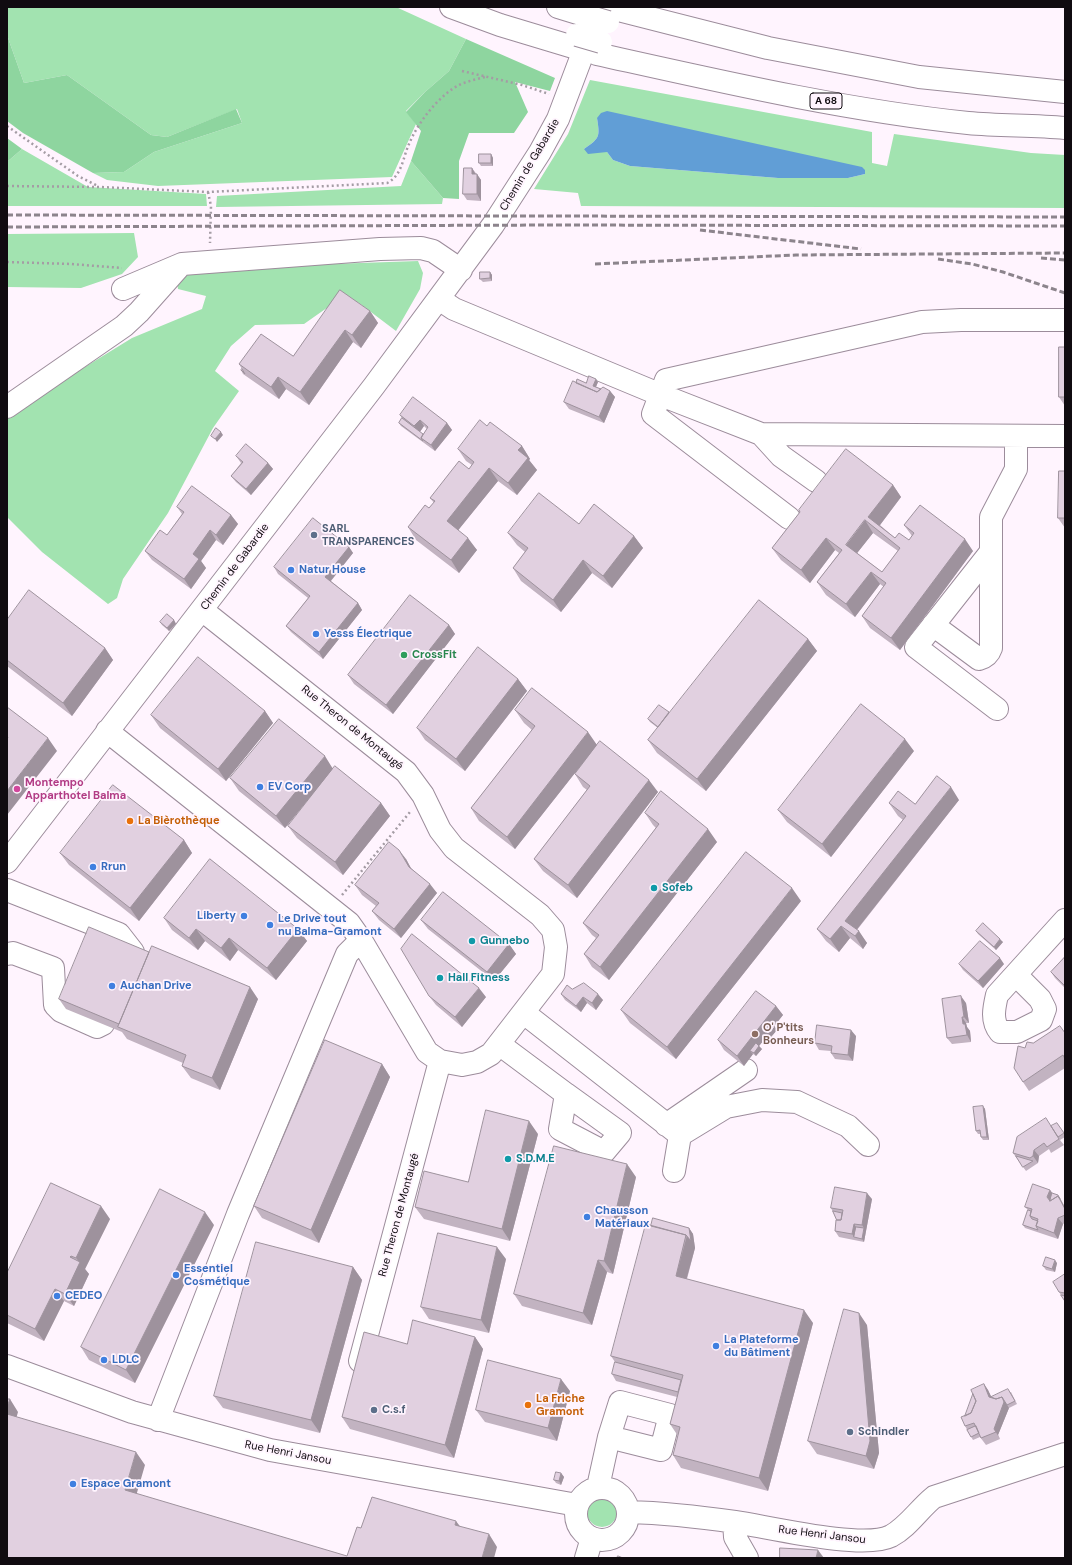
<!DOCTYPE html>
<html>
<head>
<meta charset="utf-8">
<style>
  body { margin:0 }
  #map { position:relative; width:1072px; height:1565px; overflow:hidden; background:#fff4fe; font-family:"DM Sans",sans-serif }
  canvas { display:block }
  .frame { position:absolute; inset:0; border:8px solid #100b10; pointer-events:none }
</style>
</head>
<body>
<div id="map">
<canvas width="1072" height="1565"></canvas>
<div class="frame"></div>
</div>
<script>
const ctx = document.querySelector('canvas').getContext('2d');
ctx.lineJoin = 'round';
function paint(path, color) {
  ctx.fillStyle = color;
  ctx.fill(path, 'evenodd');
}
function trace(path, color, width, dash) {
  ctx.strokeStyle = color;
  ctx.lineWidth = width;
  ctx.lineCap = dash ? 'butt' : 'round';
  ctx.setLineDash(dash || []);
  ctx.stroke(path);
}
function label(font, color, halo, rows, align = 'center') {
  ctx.font = font + ' "DM Sans",sans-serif';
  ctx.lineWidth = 3.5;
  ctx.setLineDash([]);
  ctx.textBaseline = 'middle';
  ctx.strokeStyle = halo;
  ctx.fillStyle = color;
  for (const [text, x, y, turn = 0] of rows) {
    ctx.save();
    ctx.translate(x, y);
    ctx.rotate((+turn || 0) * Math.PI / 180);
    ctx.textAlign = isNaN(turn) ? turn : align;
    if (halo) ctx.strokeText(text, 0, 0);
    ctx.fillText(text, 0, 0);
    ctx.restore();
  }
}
paint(new Path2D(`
  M7,7H396L466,39L449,71L425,92L406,111L416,124L392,177L158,186L107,180L93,173L124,172L154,152L242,123L237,109L167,137L151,135L67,75L24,83L7,35Z
  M590,80L872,132V163L887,166L894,134L1031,153L1065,155V208L581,206L578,193L534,189L568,134ZM597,118L865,174L848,178H778L630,166L613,160L607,152L584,149C600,138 600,137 597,118Z
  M22,149L88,187L206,194L207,206H7V162Z
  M411,161L443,198L442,204L216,207L217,196L401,186Z
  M134,233L138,257L122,274L81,288L7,287V234Z
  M418,261L423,273L420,289L396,331L359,303L341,298L304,324L255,325L231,346L215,371L239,391L213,428L168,513L123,579L117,598L108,604L42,552L7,517V415L132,338L202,309L206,296L178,289L177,282L192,272L244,267Z
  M587 1512a15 15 0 1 1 30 0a15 15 0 1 1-30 0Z`), '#a2e3b0');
paint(new Path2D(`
  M7,35L24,83L67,75L151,135L167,137L236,109L242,123L154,152L124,172L93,173L23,133L7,121Z
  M466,39L555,78L550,91L515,82L528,112L514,133H469L459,161V199L443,198L411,161L421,131L406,112L425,92L449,71Z
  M7,138L22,149L7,162Z`), '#8ed59f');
paint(new Path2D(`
  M607,111L862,167L865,170V174L848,178H778L630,166L613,160L607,152L588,154L584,149C600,138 600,137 597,118L601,113Z`), '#619ed6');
const minor = new Path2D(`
  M123,289L182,264L380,249L421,248L433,251L461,270
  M439,299L454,309L661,395L761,434L1065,436
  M7,407L124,326L139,312L179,267
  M761,434L781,456L816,481
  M789,518L653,414L666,380L922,322L961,320H1065
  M990,553L916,647L997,709
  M933,625L979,659C986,657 989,654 991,648V517L1016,469V436
  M107,731L349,923L361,940L427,1052L440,1061L462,1065L477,1062L491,1054L553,974L556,947L553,930L540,915L454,848L440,830L423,795L406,772L202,610
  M7,862L374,386L493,225L540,152L558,119L595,21
  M7,890L119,934L133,952
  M7,954L13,953L53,968L55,1005L61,1011L97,1027L103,1024
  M1016,975L1040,999L1045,1009L1041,1020L1017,1032H1000C991,1021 994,1008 997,995L1065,920
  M524,1013L680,1135L674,1171
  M499,1044L566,1094L560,1129L604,1152L620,1133L566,1094
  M666,1125L746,1070
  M680,1135L726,1107L762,1100L797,1102L848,1126L868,1145
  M360,1361L440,1061
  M7,1366L132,1412L270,1450L577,1505
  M158,1420L238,1214L347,954L361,940
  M598,1487L609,1437L620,1402L670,1415L661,1450L609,1437
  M576 1514a26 26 0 1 1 52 0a26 26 0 1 1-52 0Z
  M629,1512C664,1513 700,1517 735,1522C769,1527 863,1550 891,1536C908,1527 919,1509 934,1497L1065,1454
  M734,1522L735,1537L747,1558
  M586,1558L592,1538`);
const highway = new Path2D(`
  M451,7L500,25L573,47
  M558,7L584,15
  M607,7L768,48L919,77L1065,92
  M597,54C719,81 843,110 968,123C1000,126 1033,125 1065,128`);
trace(minor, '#9c8c9b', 24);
trace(highway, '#9c8c9b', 24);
trace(new Path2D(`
  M462,71L522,85L549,94
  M7,126L78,176L98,186
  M7,186L100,187L208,192L387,183C402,176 403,157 409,144C418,122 440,94 461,84C469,81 477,79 485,77
  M208,192L211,206L210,243
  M7,262L71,264L122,268
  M342,895L410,812`), '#a49ca4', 2.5, [2, 3]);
trace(minor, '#fff', 22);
trace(highway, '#fff', 22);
trace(new Path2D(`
  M7,215L1065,217
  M7,227L556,225L1065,226
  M700,230L861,249
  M1041,258L1065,260
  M938,259L972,264L1003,272L1065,293
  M595,264L796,255L1065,253`), '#8c848c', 3, [6, 3]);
const highwayBridge = new Path2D(`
  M584,15L608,22
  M577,35L601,42`);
trace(highwayBridge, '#9c8c9b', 24, []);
trace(highwayBridge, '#fff', 22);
paint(new Path2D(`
  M491,154L493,158V166H481L479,163Z
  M472,168L481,180V201L467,200L463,194Z
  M490,272L492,275V281L483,282L480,279Z
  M370,311L378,323L361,348L353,342L309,405L286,389L279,399L243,374L241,370L242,369L239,364L293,356Z
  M1065,347V406L1059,397Z
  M596,379L598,382L596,387L601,389L610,391L615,397L604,423L569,409L564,402L576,383H586Z
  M400,415L447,423L452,430L435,451L401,426L399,423L402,418ZM424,426L427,429L423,434L420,432Z
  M522,446L530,459L529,460L537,470L517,495L498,481L458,530L477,550L459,573L416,540L408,527L429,508L434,503L430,498L469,469L472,465L466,461L458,449Z
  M236,456L268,463L273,469L251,495L236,482L231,476L241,463Z
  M1065,471V528L1058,518Z
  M893,485L901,497L880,525L895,538L909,540L912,536L904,525L973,551L900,650L870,628L862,616L884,587L880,584L855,617L826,595L817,582L839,553L835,550L810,583L781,560L772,548L800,512L799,510ZM873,533L898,551L882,572L857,553Z
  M177,507L231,515L238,524L223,545L216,540L201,561L206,568L191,589L152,560L145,551L167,535L182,514Z
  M579,524L634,536L643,548L612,588L592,573L561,612L521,581L513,568L525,552L517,545L508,533Z
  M349,547L353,553L331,581L358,603L362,610L323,659L291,632L286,626L308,598L278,574L274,567Z
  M7,620L105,648L113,660L72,716L7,666Z
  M174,620L176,624L169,631L162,625L160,622Z
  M449,625L455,634L393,714L354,684L348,675Z
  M808,639L817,651L706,791L657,753L648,740L658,728L650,722L648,719L670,713Z
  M518,679L527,691L465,771L425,740L417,728Z
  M515,710L597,745L658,792L577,898L543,871L534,859L587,790L583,787L575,774L590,754L515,849L479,821L471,808L532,730L524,723Z
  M265,711L273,723L226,781L160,728L151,715Z
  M914,751L831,857L787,822L778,810Z
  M333,769L381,803L390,816L343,875L297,838L288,826L329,774L285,828L239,791L230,778Z
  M959,800L857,930L867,943L863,949L850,938L839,952L826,941L817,929L903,820L898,816L889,803L915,804Z
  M645,813L717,842L609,980L592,967L584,954L596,938L592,935L583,923L656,828L653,825Z
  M184,840L192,853L139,921L69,865L60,853Z
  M406,859L411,868L437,893L401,938L379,920L372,911L376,906L362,895L355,885Z
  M801,901L676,1059L630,1023L621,1010Z
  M164,918L298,929L307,941L276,980L238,950L230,961L205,941L198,950L172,930Z
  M421,920L509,944L516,954L494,981L428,929Z
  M976,931L1003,942L996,950L978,934Z
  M149,952L258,999L220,1090L191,1078L182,1066L183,1063L127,1039L122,1032L66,1009L59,999Z
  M1065,956V988L1055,978L1051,972Z
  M959,964H1004L983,988L963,970Z
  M572,989L603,1000L596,1010L587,1003L581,1012L565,1000L561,994Z
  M429,996L486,997L462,1027L436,1005Z
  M966,1003L969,1023H966L967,1027L970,1031L971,1042L952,1044L947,1038Z
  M776,1006L783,1015L774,1026L777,1030L771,1037L768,1035L759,1046L762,1049L756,1056L753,1054L744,1066L724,1050L718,1040Z
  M1065,1033V1068L1029,1091L1023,1082L1025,1048L1033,1043Z
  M856,1036L853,1061L835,1059L831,1053V1051L819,1050L815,1043Z
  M382,1064L390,1077L319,1243L262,1218L254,1206Z
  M983,1106L985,1109L989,1140H983L981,1137L980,1134H978L976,1131Z
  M1057,1123L1065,1134V1137L1060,1140L1064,1145L1051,1153L1049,1149L1039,1156L1038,1163L1026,1171L1013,1153Z
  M538,1134L510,1241L424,1219L415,1207L468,1182Z
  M636,1177L613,1274L607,1272L592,1325L522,1306L514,1294Z
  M1050,1190L1065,1207V1223L1063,1224L1058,1239L1025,1228L1023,1225L1028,1210L1025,1207Z
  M872,1199L864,1242L839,1237L835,1231L837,1220L831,1208Z
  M110,1219L85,1269L89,1274L74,1306L64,1301L44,1341L7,1323V1273Z
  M214,1225L135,1383L89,1360L81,1347Z
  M651,1226L689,1228L693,1234L695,1248L687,1279L813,1323L768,1491L681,1468L673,1455L678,1436L670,1424L677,1397L616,1381L612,1374L615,1362L611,1356Z
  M506,1259L489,1333L429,1319L421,1307Z
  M1057,1263L1055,1272L1046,1270L1043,1266Z
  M353,1267L362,1280L320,1433L223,1408L214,1396Z
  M1065,1274V1301L1059,1292Z
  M867,1325L879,1453L874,1469L817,1454L808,1441Z
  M475,1337L483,1349L454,1458L350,1429L342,1417L407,1344Z
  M984,1384L988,1390L991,1397L1011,1392L1017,1404L1009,1408L998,1435L1000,1439L986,1445L980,1437L973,1440L965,1426V1416Z
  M570,1391L557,1441L485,1422L476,1410Z
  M561,1473L564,1477L561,1485L556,1483L554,1480Z`), '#c2b3c1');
paint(new Path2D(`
  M491,154L493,158V166L491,163Z
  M472,168L476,175L472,174Z
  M477,174L481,180V201L477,194Z
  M490,272L492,275V281L490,278Z
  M370,311L378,323L361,348L352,335Z
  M345,330L353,342L309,405L300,392Z
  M278,377L286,389L279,399L271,387Z
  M596,379L598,382L595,389L593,386Z
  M610,391L615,397L604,423L599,417Z
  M420,420L424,426L419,433L414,426Z
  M447,423L452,430L435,451L431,445Z
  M221,432L223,435L217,442L215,439Z
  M522,446L530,459L529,460L537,470L517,495L508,483L518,450Z
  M268,463L273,469L251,495L246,489Z
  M489,468L498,481L456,533L447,521Z
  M893,485L901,497L877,529L868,517Z
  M231,515L238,524L223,545L216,535Z
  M865,520L873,533L854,557L846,545Z
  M210,530L216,540L201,561L206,568L191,589L184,579L193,554Z
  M634,536L643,548L612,588L603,576Z
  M468,538L477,550L459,573L451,560Z
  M826,538L835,550L810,583L801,570Z
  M965,539L973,551L900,650L891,638Z
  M349,547L353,553L329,583L325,577Z
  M583,560L592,573L561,612L553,600Z
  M871,572L880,584L855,617L846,604Z
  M358,603L362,610L323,659L319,652Z
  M174,620L176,624L169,631L167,628Z
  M449,625L455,634L393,714L386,705Z
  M808,639L817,651L706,791L697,779Z
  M105,648L113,660L72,716L63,703Z
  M518,679L527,691L465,771L456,759Z
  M265,711L273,723L226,781L218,769Z
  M588,732L597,745L515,849L507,837Z
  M48,738L57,751L7,815V791Z
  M905,739L914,751L831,857L822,844Z
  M325,756L333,769L285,828L276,816Z
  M649,780L658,792L577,898L568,885Z
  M951,787L959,800L854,933L845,921Z
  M381,803L390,816L343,875L335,862Z
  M708,829L717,842L609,980L600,967Z
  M184,840L192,853L139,921L130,908Z
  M399,850L406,859L415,876L409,867Z
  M430,884L437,893L401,938L394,929Z
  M792,888L801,901L676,1059L667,1047Z
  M841,926L850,938L839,952L830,939Z
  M196,929L205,941L198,950L189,938Z
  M298,929L307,941L276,980L267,968Z
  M859,931L867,943L863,949L855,936Z
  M229,938L238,950L230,961L221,948Z
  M1000,939L1003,942L996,950L994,947Z
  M509,944L516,954L494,981L487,972Z
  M1000,958L1004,964L983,988L978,981Z
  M250,987L258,999L220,1090L212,1078Z
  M479,988L486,997L462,1027L455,1017Z
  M598,994L603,1000L596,1010L592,1003Z
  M961,996L966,1003L969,1023L964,1017Z
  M583,997L587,1003L581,1012L576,1006Z
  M776,1006L783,1015L768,1034L766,1032L768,1035L759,1046L762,1049L756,1056L754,1053L750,1051L753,1054L744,1066L737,1056Z
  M962,1017L966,1023L967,1027L970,1031L971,1042L967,1035L963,1024Z
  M775,1027L777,1030L771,1037L768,1034Z
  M851,1030L856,1036L853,1061L848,1055Z
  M382,1064L390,1077L319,1243L311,1230Z
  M983,1106L985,1109L989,1140L987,1137Z
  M529,1121L538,1134L510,1241L502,1229Z
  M1034,1150L1039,1156L1038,1163L1033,1156Z
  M627,1164L636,1177L613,1274L604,1261Z
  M1050,1190L1054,1196L1052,1204L1047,1197Z
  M867,1193L872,1199L866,1231L862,1225Z
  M1058,1196L1060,1198L1065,1207V1209Z
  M101,1206L110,1219L85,1269L89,1274L74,1306L65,1294L70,1257L71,1256L78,1266L80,1263L76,1258Z
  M205,1212L214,1225L135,1383L126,1370Z
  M1058,1218L1063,1224L1058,1239L1054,1233Z
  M854,1224L858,1230L854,1237L852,1234Z
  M689,1228L693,1234L695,1248L684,1288L676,1276Z
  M864,1228L866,1231L864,1242L862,1239Z
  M497,1247L506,1259L489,1333L481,1320Z
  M598,1260L607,1272L592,1325L583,1313Z
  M1055,1260L1057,1263L1055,1272L1052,1269Z
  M353,1267L362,1280L320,1433L311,1420Z
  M55,1289L64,1301L44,1341L35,1329Z
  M804,1310L813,1323L768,1491L759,1478Z
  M859,1313L867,1325L879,1453L874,1469L866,1456Z
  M475,1337L483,1349L454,1458L445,1445Z
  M561,1379L570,1391L557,1441L548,1428Z
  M984,1384L988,1390L993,1400L989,1397Z
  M1002,1397L1009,1408L998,1435L1000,1439L994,1429Z
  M10,1399L18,1412L14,1426L7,1417V1407Z
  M136,1452L145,1465L134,1503L125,1490Z
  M561,1473L564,1477L561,1485L559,1481Z
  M456,1521L465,1533L455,1525Z
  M489,1534L497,1547L494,1558H482Z
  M818,1550L824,1558H816Z`), '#9e929d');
const building = new Path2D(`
  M479,154H491V163H479Z
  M464,168H472V174H477V194H463Z
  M480,272H490V278L480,279Z
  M340,290L370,311L352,335L345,330L300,392L278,377L271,387L239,364L261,334L293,356Z
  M1059,347H1065V397H1059Z
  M242,369L245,374L241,370Z
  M589,376L596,379L593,386L601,389L597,392L576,383L577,379L586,383Z
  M573,381L597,392L603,387L610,391L599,417L564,402Z
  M413,397L447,423L431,445L421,438L428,427L420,420L414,426L400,415Z
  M402,418L423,434L421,438L423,441L399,423Z
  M480,420L487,426L490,422L522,446L518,450L528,458L508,483L489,468L447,521L468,538L451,560L408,527L425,505L429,508L435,501L430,498L459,461L469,469L474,462L458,449Z
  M216,428L221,432L215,439L211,436Z
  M246,444L268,463L246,489L231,476L243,462L236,456Z
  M846,449L893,485L868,517L895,538L899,533L909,540L914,533L904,525L920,505L965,539L891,638L862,616L886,583L871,572L846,604L817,582L842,550L826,538L801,570L772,548L800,512L799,510ZM865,520L900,548L882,572L846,545Z
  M1059,471H1065V518H1058Z
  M192,486L231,515L216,535L210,530L193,554L199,559L184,579L145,551L160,530L167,535L184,512L177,507Z
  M539,493L579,524L594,504L634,536L603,576L583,560L553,600L513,568L528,548L508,533Z
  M313,518L349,547L325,577L358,603L319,652L286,626L310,596L274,567Z
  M29,590L105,648L63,703L7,660V620Z
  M410,595L449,625L386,705L348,675Z
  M759,600L808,639L697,779L648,740Z
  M167,614L174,620L167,628L160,622Z
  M478,647L518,679L456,759L417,728Z
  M198,657L265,711L218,769L151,715Z
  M532,688L588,732L507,837L471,808L535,726L515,710Z
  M861,704L905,739L822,844L778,810Z
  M659,705L669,712L658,727L648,719Z
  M7,707L48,738L7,791V739L8,737L7,736Z
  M279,719L325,756L276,816L230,778Z
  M600,741L649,780L568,885L534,859L590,786L575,774Z
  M335,766L381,803L335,862L288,826Z
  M937,776L951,787L845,921L859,931L855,936L841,926L830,939L817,929L906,816L889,803L898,791L915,804Z
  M113,785L184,840L130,908L60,853Z
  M661,791L708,829L600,967L584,954L599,935L583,923L659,824L645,813Z
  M389,842L399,850L409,867L430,884L394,929L372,911L379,903L355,885Z
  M746,852L792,888L667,1047L621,1010Z
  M210,859L298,929L267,968L229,938L221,948L196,929L189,938L164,918Z
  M443,892L509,944L487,972L421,920Z
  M983,923L1000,939L994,947L976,931Z
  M89,927L149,952L119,1024L59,999Z
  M412,934L479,988L455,1017L429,996L401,949Z
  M980,941L1000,958L978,981L959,964Z
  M152,946L250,987L212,1078L182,1066L186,1055L118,1027Z
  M1065,957V986L1051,972Z
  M584,983L598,994L592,1003L583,997L576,1006L561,994L567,985L572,989Z
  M756,991L776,1006L737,1056L718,1040Z
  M961,996L964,1017H962L963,1024H965L967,1035L947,1038L942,999Z
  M771,1024L775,1027L768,1034L766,1032Z
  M817,1025L851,1030L848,1055L831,1053L832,1046L815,1043Z
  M1060,1026L1065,1033V1059L1063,1055L1023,1082L1014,1068L1018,1046L1025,1048L1027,1042L1033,1043Z
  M325,1040L382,1064L311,1230L254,1206Z
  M756,1043L759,1046L754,1053L750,1051Z
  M983,1106L987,1137H981L980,1130L976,1131L973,1107Z
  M486,1110L529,1121L502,1229L415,1207L424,1171L468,1182Z
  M1046,1118L1059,1139L1047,1147L1044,1143L1034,1150L1033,1156L1030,1158L1013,1153L1017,1137Z
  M1057,1123L1064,1133L1058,1137L1051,1126Z
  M554,1146L627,1164L604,1261L598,1260L583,1313L514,1294Z
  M1016,1156L1033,1161L1023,1167Z
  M51,1183L101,1206L76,1258L71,1256L70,1257L80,1262L65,1294L55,1289L35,1329L7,1315V1273Z
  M1033,1184L1050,1190L1047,1197L1050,1201L1058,1196L1065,1209V1215L1058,1218L1054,1233L1036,1226L1038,1219L1030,1216L1032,1209L1025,1207Z
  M835,1187L867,1193L862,1225L854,1224L852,1234L835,1231L836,1220H841L843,1210L831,1208Z
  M160,1189L205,1212L126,1370L81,1347Z
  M1052,1193L1058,1195L1060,1199L1058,1196L1050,1201Z
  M1028,1210L1031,1211L1030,1216L1032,1219L1038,1221L1036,1226L1038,1230L1023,1225Z
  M833,1211L842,1213L841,1220H837Z
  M653,1218L689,1228L691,1241L686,1235L651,1226Z
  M646,1224L686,1235L676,1276L804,1310L759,1478L673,1455L680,1427L670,1424L683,1375L611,1356Z
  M856,1227L864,1228L862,1239L854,1237Z
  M438,1233L497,1247L481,1320L421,1307Z
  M256,1242L353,1267L311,1420L214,1396Z
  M1046,1257L1055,1260L1052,1269L1043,1266Z
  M1065,1274V1293L1059,1292L1053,1282Z
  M1061,1295L1065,1296V1301Z
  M844,1309L859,1313L870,1441L866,1456L808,1441Z
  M413,1320L475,1337L445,1445L342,1417L364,1332L407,1344Z
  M488,1360L561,1379L548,1428L476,1410Z
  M615,1362L681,1380L678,1392L612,1374Z
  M984,1384L989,1397L996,1399L1002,1397L1004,1402L994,1429L996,1432L981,1438L974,1423L965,1426L961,1417L971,1413L976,1401L971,1390Z
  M1008,1389L1015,1401L1007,1405L1002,1397L996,1399L991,1397Z
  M973,1394L976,1401L971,1413L965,1416Z
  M7,1399H10L7,1407Z
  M7,1414L136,1452L125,1490L347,1556L357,1527L361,1528L372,1497L456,1521L455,1525L489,1534L482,1558H7Z
  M976,1426L979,1433L971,1437L967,1430Z
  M556,1472L561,1473L559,1481L554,1480Z
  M780,1548L818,1550L816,1558H780Z
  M618,1556L623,1558H617Z`);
paint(building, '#e1d0e0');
trace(building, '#9e929d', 1);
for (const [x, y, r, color] of [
  [314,535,4,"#5c6f8a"],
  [291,570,4,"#3f7fe0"],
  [316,634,4,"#3f7fe0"],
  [404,655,4,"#2e9e5b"],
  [260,787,4,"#3f7fe0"],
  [17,789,4,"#d1479c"],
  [130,821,4,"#e8710a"],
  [93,867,4,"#3f7fe0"],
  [654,888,4,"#0f9aa8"],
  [244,916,4,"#3f7fe0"],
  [270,925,4,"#3f7fe0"],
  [472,941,4,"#0f9aa8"],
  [440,978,4,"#0f9aa8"],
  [112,986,4,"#3f7fe0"],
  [755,1034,4,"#8d6e63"],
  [508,1159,4,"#0f9aa8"],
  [587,1217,4,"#3f7fe0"],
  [176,1275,4,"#3f7fe0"],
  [57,1296,4,"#3f7fe0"],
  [716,1346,4,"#3f7fe0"],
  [104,1360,4,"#3f7fe0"],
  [528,1405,4,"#e8710a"],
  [374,1410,4,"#5c6f8a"],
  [850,1432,4,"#5c6f8a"],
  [73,1484,4,"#3f7fe0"]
]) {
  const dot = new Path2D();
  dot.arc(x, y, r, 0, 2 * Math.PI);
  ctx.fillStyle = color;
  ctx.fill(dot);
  trace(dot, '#fff4fe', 1.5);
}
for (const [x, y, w] of [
  [826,101,32]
]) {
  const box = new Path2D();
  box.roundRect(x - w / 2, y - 8, w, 16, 3);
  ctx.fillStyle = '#fff4fe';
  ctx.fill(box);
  trace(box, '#100b10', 1);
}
label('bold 10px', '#100b10', null, [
  ["A 68",826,101]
]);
label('11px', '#100b10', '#fff4fe', [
  ["Chemin de Gabardie",530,165,-59],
  ["Chemin de Gabardie",235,567,-53],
  ["Rue Theron de Montaugé",352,728,39],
  ["Rue Theron de Montaugé",399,1215,-75],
  ["Rue Henri Jansou",288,1453,11],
  ["Rue Henri Jansou",822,1535,7]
]);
label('bold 11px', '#4e5e75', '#fff4fe', [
  ["SARL",322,529],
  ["TRANSPARENCES",322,542],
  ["C.s.f",382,1410],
  ["Schindler",858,1432]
], 'left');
label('bold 11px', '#366cbe', '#fff4fe', [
  ["Natur House",299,570],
  ["Yesss Électrique",324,634],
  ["EV Corp",268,787],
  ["Rrun",101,867],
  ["Liberty",236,916,"right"],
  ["Le Drive tout",278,919],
  ["nu Balma-Gramont",278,932],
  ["Auchan Drive",120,986],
  ["Chausson",595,1211],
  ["Matériaux",595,1224],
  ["Essentiel",184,1269],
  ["Cosmétique",184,1282],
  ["CEDEO",65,1296],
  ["La Plateforme",724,1340],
  ["du Bâtiment",724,1353],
  ["LDLC",112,1360],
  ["Espace Gramont",81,1484]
], 'left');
label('bold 11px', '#27864d', '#fff4fe', [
  ["CrossFit",412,655]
], 'left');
label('bold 11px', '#b23c85', '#fff4fe', [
  ["Montempo",25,783],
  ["Apparthotel Balma",25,796]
], 'left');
label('bold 11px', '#c56008', '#fff4fe', [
  ["La Bièrothèque",138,821],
  ["La Friche",536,1399],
  ["Gramont",536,1412]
], 'left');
label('bold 11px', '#0d838f', '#fff4fe', [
  ["Sofeb",662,888],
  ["Gunnebo",480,941],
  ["Hall Fitness",448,978],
  ["S.D.M.E",516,1159]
], 'left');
label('bold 11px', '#785e54', '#fff4fe', [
  ["O' P'tits",763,1028],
  ["Bonheurs",763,1041]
], 'left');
</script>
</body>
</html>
